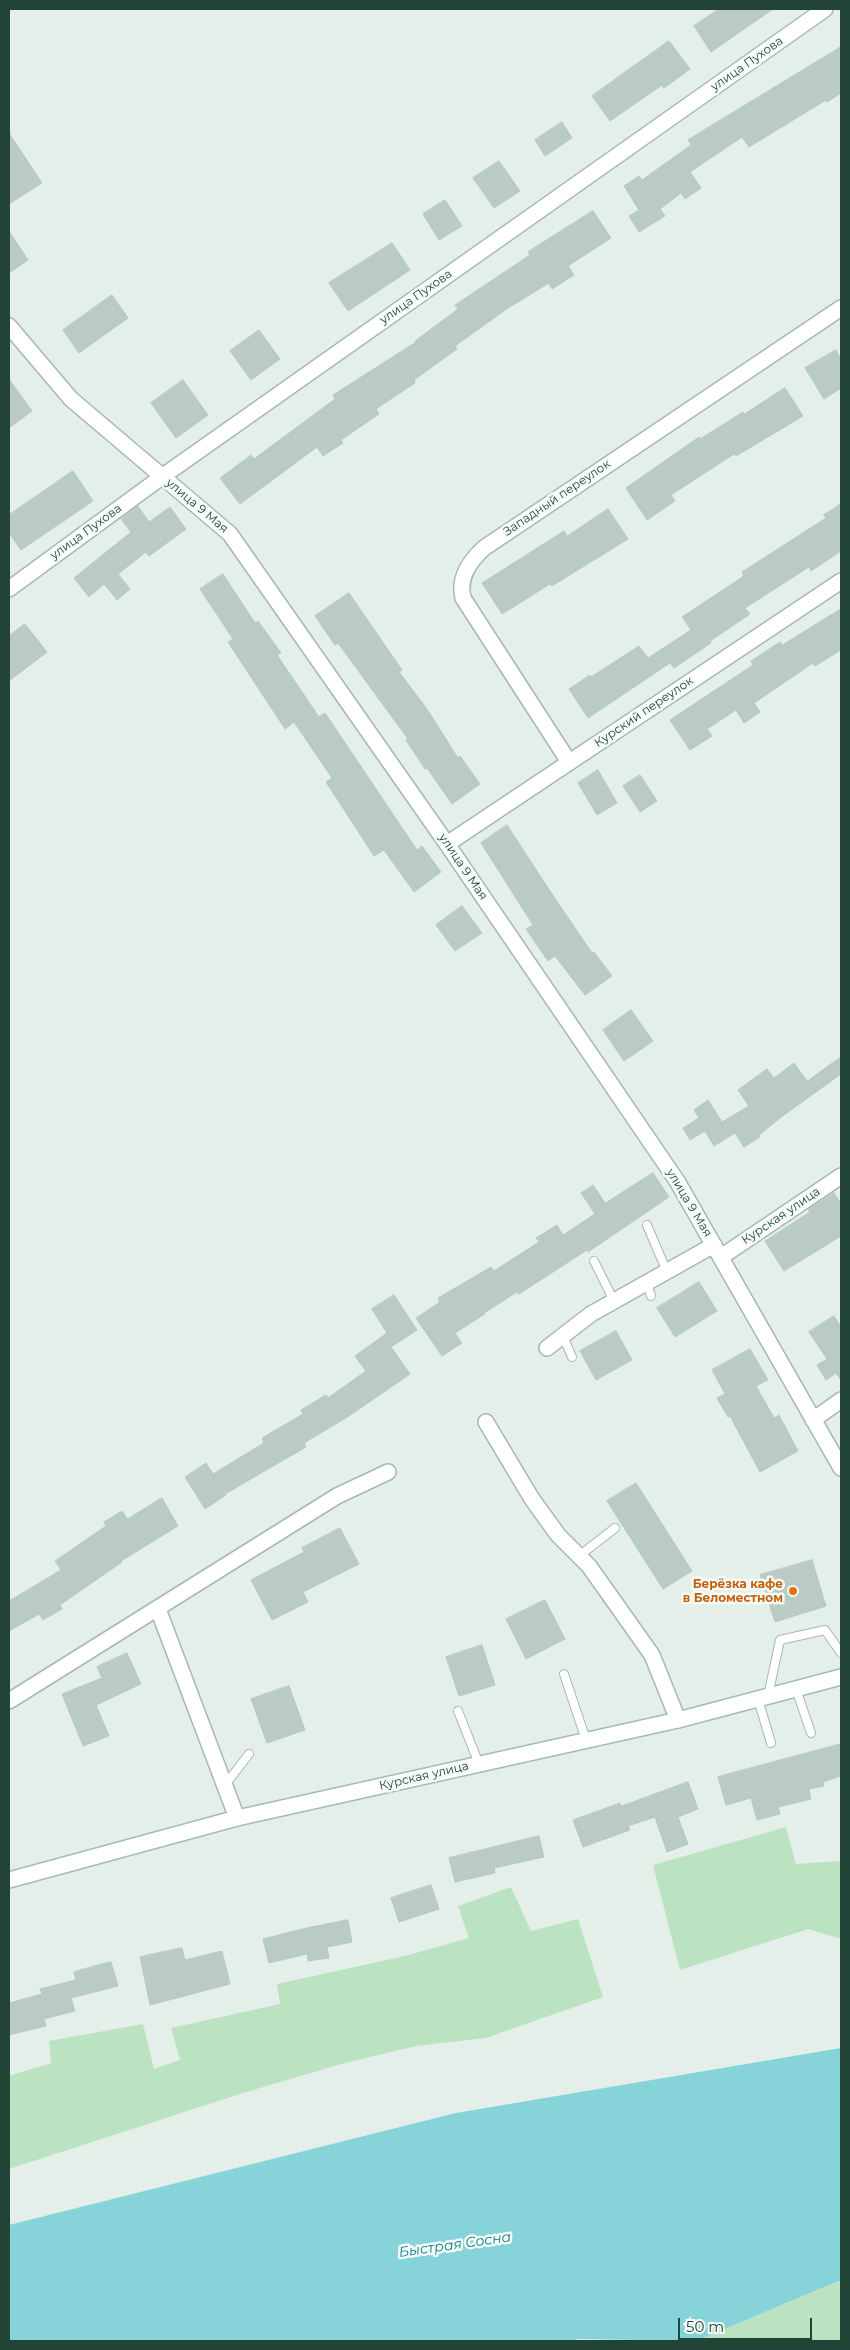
<!DOCTYPE html>
<html>
<head>
<meta charset="utf-8">
<style>
  body { margin:0 }
  #map { position:relative; width:850px; height:2350px; overflow:hidden; background:#e4efe9; font-family:Montserrat,sans-serif }
  canvas { display:block }
  .frame { position:absolute; inset:0; border:10px solid #214437; pointer-events:none }
  .scale { position:absolute; left:678px; top:2318px; width:134px; height:22px; box-sizing:border-box; border:2px solid #214437; border-top:0; padding-left:6px; font-size:15px; line-height:18px; white-space:nowrap; color:#214437; -webkit-text-stroke:4px #f5fbf8; paint-order:stroke }
</style>
</head>
<body>
<div id="map">
<canvas width="850" height="2350"></canvas>
<div class="frame"></div>
<div class="scale">50 m</div>
</div>
<script>
const ctx = document.querySelector('canvas').getContext('2d');
ctx.lineJoin = 'round';
function paint(path, color) {
  ctx.fillStyle = color;
  ctx.fill(path, 'evenodd');
}
function trace(path, color, width, dash) {
  ctx.strokeStyle = color;
  ctx.lineWidth = width;
  ctx.lineCap = dash ? 'butt' : 'round';
  ctx.setLineDash(dash || []);
  ctx.stroke(path);
}
function label(font, color, halo, rows, align = 'center') {
  ctx.font = font + ' Montserrat,sans-serif';
  ctx.lineWidth = 5;
  ctx.setLineDash([]);
  ctx.textBaseline = 'middle';
  ctx.strokeStyle = halo;
  ctx.fillStyle = color;
  for (const [text, x, y, turn = 0] of rows) {
    ctx.save();
    ctx.translate(x, y);
    ctx.rotate((+turn || 0) * Math.PI / 180);
    ctx.textAlign = isNaN(turn) ? turn : align;
    if (halo) ctx.strokeText(text, 0, 0);
    ctx.fillText(text, 0, 0);
    ctx.restore();
  }
}
paint(new Path2D(`
  M786,1827L796,1864L841,1861V1939L808,1929L680,1970L653,1865Z
  M511,1887L531,1931L578,1919L603,1997L486,2038L416,2046L341,2064L243,2093L9,2169V2076L51,2063L49,2041L143,2024L154,2069L180,2060L171,2028L280,2004L277,1984L405,1956L469,1938L458,1906Z
  M841,2280V2341H696Z`), '#bbe3c2');
paint(new Path2D(`
  M841,2048V2280L696,2341L577,2339L574,2341H9V2225L456,2113Z`), '#86d4da');
const building = new Path2D(`
  M719,9H773L711,52L694,26Z
  M669,41L690,69L664,88L662,85L610,121L592,96Z
  M841,47V93L827,102L826,100L749,147L742,137L690,172L701,188L685,199L681,193L660,209L665,216L639,232L629,216L639,210L624,186L639,176L642,180L691,145L688,140Z
  M562,122L572,138L545,156L535,140Z
  M9,133L42,183L9,204Z
  M499,161L520,191L494,208L473,178Z
  M445,200L462,226L439,240L423,214Z
  M593,211L611,238L568,266L574,275L552,289L549,283L508,308L455,346L457,349L414,380L415,383L376,409L379,414L341,440L343,443L323,456L317,447L240,504L220,478L251,455L254,459L335,399L333,395L416,342L415,341L458,309L455,305L530,255L528,252Z
  M9,231L28,260L9,273Z
  M392,243L410,270L348,311L329,283Z
  M112,295L128,318L79,353L63,330Z
  M259,330L280,359L251,380L230,351Z
  M836,350L841,359V388L824,399L805,368Z
  M9,379L32,411L9,428Z
  M183,380L208,415L176,438L151,403Z
  M785,388L803,416L736,456L734,454L671,495L675,501L647,520L626,488L699,437L700,439L743,412L744,414Z
  M73,471L93,501L21,550L9,533V515Z
  M841,504V551L811,571L809,567L745,608L750,614L710,641L711,643L674,668L670,663L588,718L569,689L590,675L591,677L639,646L648,658L691,630L682,617L744,576L742,572L826,518L824,515Z
  M138,506L149,522L170,507L186,529L149,556L146,552L118,574L130,589L117,600L104,584L89,597L74,578L131,532L121,519Z
  M608,509L628,539L552,586L550,584L502,614L482,583L564,531L567,536Z
  M223,574L255,623L258,621L281,653L277,655L319,717L325,713L417,850L422,846L441,872L414,892L384,850L374,856L326,782L332,778L294,722L285,729L228,642L233,639L200,589Z
  M349,593L402,670L399,672L427,709L458,758L460,756L480,784L452,804L427,768L425,769L406,740L408,739L338,643L335,645L315,616Z
  M841,609V650L815,666L813,663L754,703L760,712L744,723L736,710L707,729L712,736L690,750L670,720L753,665L751,661L780,642L782,645Z
  M25,624L47,652L9,681V636Z
  M598,770L617,803L597,815L578,783Z
  M640,775L657,801L640,812L623,786Z
  M507,825L550,891L592,953L594,952L612,976L585,995L555,956L548,961L526,929L533,925L481,843Z
  M462,906L482,933L455,951L436,925Z
  M631,1010L653,1041L624,1061L603,1030Z
  M841,1057V1074L784,1115L759,1135L760,1137L744,1147L735,1133L714,1146L705,1131L690,1140L683,1128L699,1118L694,1110L708,1100L722,1122L749,1106L738,1090L767,1069L774,1078L794,1063L807,1081Z
  M653,1173L669,1197L588,1252L587,1250L519,1294L517,1292L484,1313L485,1314L455,1333L462,1343L442,1356L416,1318L440,1302L438,1298L491,1267L494,1271L539,1242L536,1238L557,1225L563,1235L595,1214L581,1193L593,1185L605,1203Z
  M834,1193L841,1204V1236L784,1271L765,1241L810,1212L808,1210Z
  M699,1282L717,1311L675,1337L657,1308Z
  M394,1295L417,1330L391,1347L410,1374L349,1416L304,1443L306,1447L225,1494L226,1495L205,1509L185,1477L206,1463L213,1474L264,1443L262,1438L303,1414L301,1410L326,1395L328,1398L366,1371L355,1356L387,1333L372,1309Z
  M834,1316L841,1327V1380L836,1373L826,1380L817,1365L827,1359L809,1332Z
  M616,1331L632,1360L596,1380L580,1351Z
  M750,1349L768,1380L756,1386L774,1418L779,1415L798,1451L760,1472L730,1416L728,1417L717,1398L725,1394L712,1370Z
  M636,1483L692,1571L663,1589L607,1501Z
  M162,1498L178,1526L121,1561L122,1562L60,1605L62,1609L43,1620L39,1614L9,1631V1601L61,1570L55,1561L106,1526L104,1522L122,1511L127,1519Z
  M340,1528L359,1564L303,1592L308,1602L272,1620L251,1580L304,1552L302,1548Z
  M812,1560L826,1606L775,1622L760,1575Z
  M545,1600L565,1639L526,1659L506,1619Z
  M482,1645L495,1685L459,1696L446,1657Z
  M127,1653L141,1684L96,1705L109,1736L83,1746L62,1694L102,1678L97,1667Z
  M289,1686L305,1730L267,1743L251,1699Z
  M841,1744V1776L823,1782L824,1786L809,1789L811,1799L778,1807L780,1814L757,1820L751,1798L726,1805L718,1777Z
  M688,1782L698,1809L678,1817L688,1844L667,1852L655,1817L628,1826L630,1830L583,1847L573,1820L620,1803L621,1806Z
  M539,1836L544,1857L494,1868L495,1873L455,1882L449,1858Z
  M431,1885L439,1909L399,1922L391,1898Z
  M348,1920L352,1942L327,1947L329,1958L308,1961L307,1954L269,1963L263,1939L302,1929Z
  M182,1948L185,1960L222,1951L230,1984L150,2005L140,1957Z
  M111,1962L118,1986L71,1998L75,2011L44,2019L46,2026L9,2035V2003L42,1994L40,1989L76,1980L74,1972Z`);
paint(building, '#b9cbc2');
trace(building, '#b5cac0', 1);
const lane = new Path2D(`
  M647,1225L667,1272
  M594,1261L614,1301
  M647,1283L651,1296
  M563,1336L572,1357
  M579,1556L615,1528
  M564,1674L586,1740
  M796,1689L811,1733
  M768,1696L780,1640L825,1630L841,1653
  M758,1699L771,1743
  M458,1711L479,1764
  M225,1785L249,1754`);
const street = new Path2D(`
  M9,326L71,399L230,534L447,844L677,1181L841,1468
  M9,589L163,476L825,9
  M569,762L463,598C458,577 470,561 484,548L841,308
  M447,844L841,581
  M721,1257L841,1176
  M547,1348L591,1314L714,1245
  M813,1420L841,1400
  M486,1422L532,1499L558,1535L589,1566L652,1655L678,1720
  M158,1609L237,1818
  M9,1701L337,1496L388,1472`);
const secondary = new Path2D(`
  M9,1880L237,1818L678,1720L841,1677`);
trace(lane, '#a6b8b0', 10);
trace(street, '#a6b8b0', 18);
trace(secondary, '#a1bdb1', 18);
trace(lane, '#fff', 8);
trace(street, '#fff', 15);
trace(secondary, '#fff', 15);
for (const [x, y, r, color] of [
  [793,1591,5,"#e8710a"]
]) {
  const dot = new Path2D();
  dot.arc(x, y, r, 0, 2 * Math.PI);
  ctx.fillStyle = color;
  ctx.fill(dot);
  trace(dot, '#f5fbf8', 2);
}
label('12px', '#214437', '#f5fbf8', [
  ["улица Пухова",747,64,-35],
  ["улица Пухова",416,297,-35],
  ["Западный переулок",557,498,-34],
  ["улица 9 Мая",197,506,40],
  ["улица Пухова",86,532,-36],
  ["Курский переулок",644,712,-34],
  ["улица 9 Мая",463,867,56],
  ["улица 9 Мая",689,1203,59],
  ["Курская улица",781,1216,-34],
  ["Курская улица",424,1776,-13]
]);
label('bold 12px', '#c56008', '#f5fbf8', [
  ["Берёзка кафе",783,1584],
  ["в Беломестном",783,1598]
], 'right');
label('italic 14px', '#127e88', '#f5fbf8', [
  ["Быстрая Сосна",455,2245,-8]
]);
</script>
</body>
</html>
